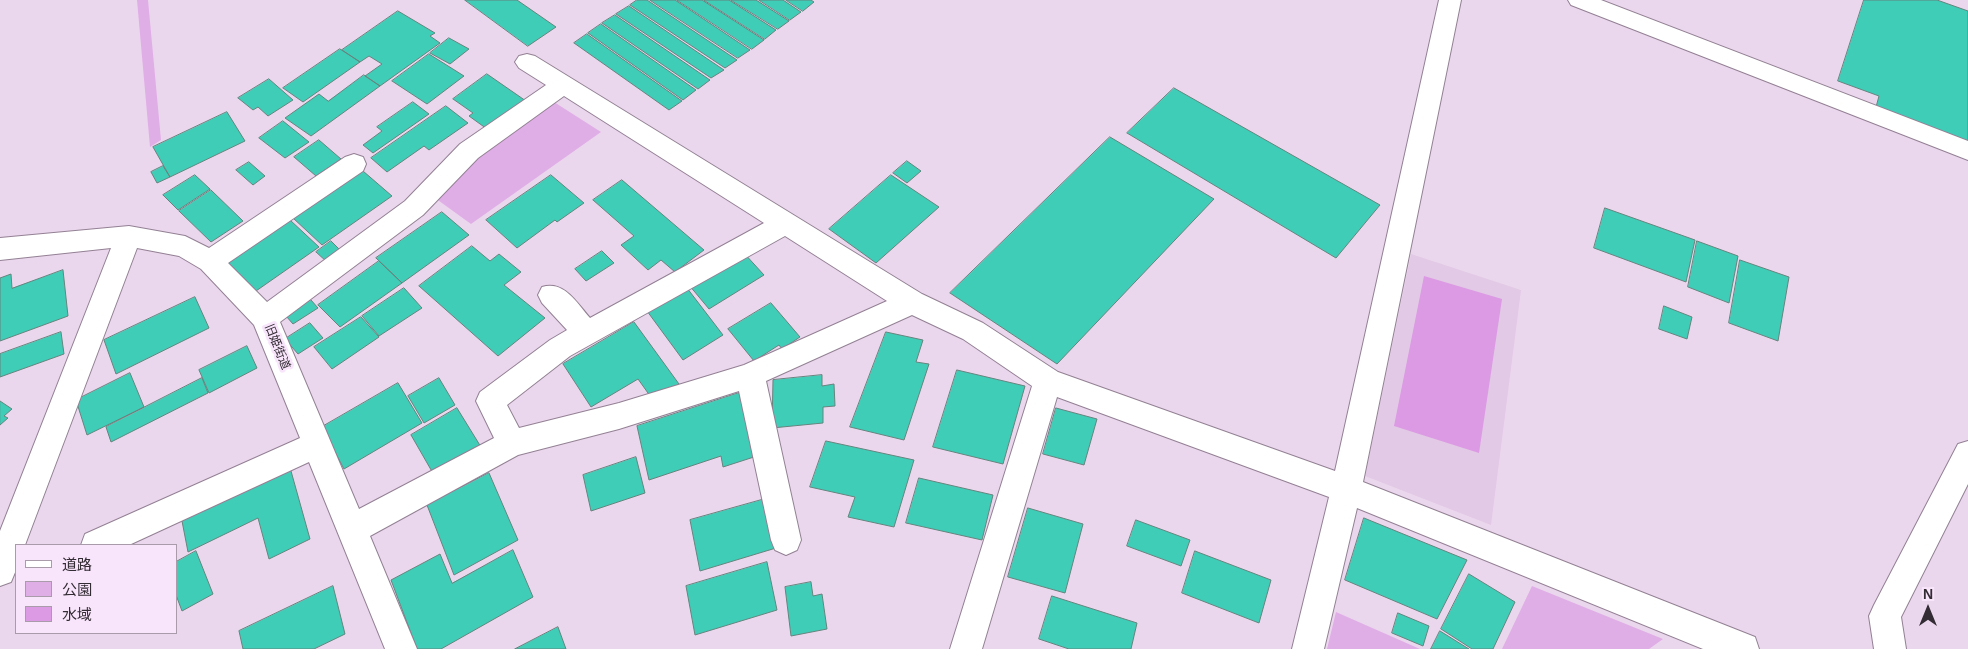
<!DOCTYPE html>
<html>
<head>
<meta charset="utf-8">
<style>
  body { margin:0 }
  #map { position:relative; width:1968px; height:649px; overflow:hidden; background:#ebd7ed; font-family:Arial,"Noto Sans JP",sans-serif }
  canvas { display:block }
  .legend { position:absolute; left:15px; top:544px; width:162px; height:90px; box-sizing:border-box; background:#f9e5fb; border:1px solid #aa9bab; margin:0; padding:6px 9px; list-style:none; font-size:15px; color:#332c34 }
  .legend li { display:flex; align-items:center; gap:10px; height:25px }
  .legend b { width:25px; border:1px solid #aa9bab }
  .north { position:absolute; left:1903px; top:584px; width:50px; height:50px; -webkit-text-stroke:4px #f9e5fb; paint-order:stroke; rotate:0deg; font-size:14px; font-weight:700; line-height:20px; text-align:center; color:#332c34 }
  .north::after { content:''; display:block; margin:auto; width:18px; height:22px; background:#332c34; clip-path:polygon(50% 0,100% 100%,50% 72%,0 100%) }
</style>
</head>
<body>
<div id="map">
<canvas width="1968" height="649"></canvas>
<ul class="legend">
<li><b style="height:6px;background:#fff"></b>道路</li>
<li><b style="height:14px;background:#e0aee6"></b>公園</li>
<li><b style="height:14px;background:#db9ae3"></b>水域</li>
</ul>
<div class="north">N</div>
</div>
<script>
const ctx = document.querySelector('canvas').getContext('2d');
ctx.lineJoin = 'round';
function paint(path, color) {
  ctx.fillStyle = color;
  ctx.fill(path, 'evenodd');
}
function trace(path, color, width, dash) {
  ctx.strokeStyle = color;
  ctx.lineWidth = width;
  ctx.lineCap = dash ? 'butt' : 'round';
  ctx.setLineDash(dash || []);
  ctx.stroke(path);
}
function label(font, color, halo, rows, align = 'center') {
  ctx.font = font + ' Arial,"Noto Sans JP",sans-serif';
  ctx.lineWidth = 5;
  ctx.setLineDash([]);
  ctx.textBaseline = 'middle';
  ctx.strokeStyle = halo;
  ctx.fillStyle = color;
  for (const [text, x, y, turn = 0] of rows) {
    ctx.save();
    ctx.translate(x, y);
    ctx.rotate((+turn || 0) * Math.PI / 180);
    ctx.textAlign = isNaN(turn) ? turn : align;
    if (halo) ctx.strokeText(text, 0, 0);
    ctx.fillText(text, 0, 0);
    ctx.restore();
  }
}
paint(new Path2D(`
  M1411,254L1521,290L1491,525L1365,476Z`), '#e2c9e5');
paint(new Path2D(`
  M137,0H148L161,140L150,147Z
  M554,102L601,132L471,224L435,198L477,154Z
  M1532,586L1663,639L1649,649H1502Z
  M1336,612L1420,649H1327Z`), '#e0aee6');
paint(new Path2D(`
  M1424,276L1502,299L1479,453L1394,426Z`), '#db9ae3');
const building = new Path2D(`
  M465,0H517L556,27L528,46Z
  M637,0H647L737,60L725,68L630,5Z
  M650,0H675L750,50L738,58Z
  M677,0H702L764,40L752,49Z
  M704,0H729L776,30L765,39Z
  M731,0H756L789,21L778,29Z
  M759,0H783L801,12L790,20Z
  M786,0H811L814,2L803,11Z
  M1864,0H1937L1968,11V141L1876,107L1879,96L1838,81Z
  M629,6L724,70L711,78L616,14Z
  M398,11L435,33L430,36L440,43L380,86L365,76L382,64L369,56L360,62L342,50Z
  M615,15L710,80L698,89L602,23Z
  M601,24L696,90L683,100L588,33Z
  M587,34L682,101L669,110L574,43Z
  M449,38L469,49L450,64L430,53Z
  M340,49L360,62L303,102L283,88Z
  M429,54L464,76L427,104L392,81Z
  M487,74L526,101L487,129L469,116L473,113L453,99Z
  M364,75L380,86L311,136L285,118L319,94L328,101Z
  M269,79L293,100L268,116L258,107L253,110L238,98Z
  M1174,88L1380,205L1336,258L1127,133Z
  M413,102L429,114L373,153L363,145L382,131L377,127Z
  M446,106L468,123L429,150L424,146L387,172L371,158Z
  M227,112L245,141L170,177L153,147Z
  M283,121L309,142L285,158L259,138Z
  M1110,137L1214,199L1057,364L950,293Z
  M319,140L341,159L316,176L294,157Z
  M907,161L921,171L907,183L893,173Z
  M249,162L265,176L253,185L236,170Z
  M163,166L170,177L157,183L151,172Z
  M363,171L392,196L322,245L293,218Z
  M195,175L210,189L178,210L163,195Z
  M551,175L584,203L557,222L555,220L517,248L486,220Z
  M891,175L939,207L876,263L829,229Z
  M622,180L704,250L675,272L661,260L648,270L621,245L634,236L593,200Z
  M211,190L243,221L211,242L179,211Z
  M1605,208L1695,240L1686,282L1594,248Z
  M442,212L469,235L402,283L376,258Z
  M290,220L319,247L256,291L227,263Z
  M331,241L342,252L327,262L316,252Z
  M1697,241L1738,256L1729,303L1688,287Z
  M472,246L490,261L499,254L521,272L504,285L545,318L498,356L419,286Z
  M602,251L614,263L586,281L575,269Z
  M743,252L764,275L709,309L689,285Z
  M1740,260L1789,277L1778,341L1729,323Z
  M379,261L402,283L340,327L318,305Z
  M63,270L68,316L0,341V278L11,274L12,288Z
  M404,288L422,308L379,336L362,316Z
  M687,288L723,335L683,360L647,311Z
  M195,297L209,328L116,374L104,340Z
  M311,300L318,308L293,324L286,316Z
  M771,303L800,337L782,349L779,345L754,361L728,329Z
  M1664,306L1692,317L1687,339L1659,329Z
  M361,317L379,337L332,369L314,347Z
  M634,322L679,384L653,400L638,379L591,407L563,364Z
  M310,323L323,338L298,354L285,339Z
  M61,332L64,354L0,377V354Z
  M886,332L923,340L916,362L929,364L904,440L850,427Z
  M247,346L257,368L209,393L199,370Z
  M957,370L1025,386L1003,464L933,447Z
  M130,373L144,407L87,435L76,400Z
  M822,375V386L834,384L835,406L823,407V423L772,428L773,380Z
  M202,378L208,393L111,442L106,427Z
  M439,378L455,405L424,423L408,396Z
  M398,383L422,423L344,469L322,427Z
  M739,393L757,456L723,467L721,456L649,480L637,426Z
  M0,401L12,409L4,416L8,418L0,425Z
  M457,408L481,447L434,475L411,435Z
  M1056,408L1097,419L1084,465L1043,454Z
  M826,441L914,460L894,527L848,517L855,497L810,487Z
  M636,457L645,493L591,511L583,475Z
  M291,471L310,539L269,559L258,518L188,552L182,521Z
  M489,473L518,540L454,575L427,505Z
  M919,478L993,495L982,540L906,523Z
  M765,499L776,548L700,571L690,520Z
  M1028,508L1083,524L1065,593L1008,577Z
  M1364,518L1467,560L1437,619L1345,580Z
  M1136,520L1190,540L1181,566L1127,546Z
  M513,550L533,597L441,649H417L391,580L440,554L452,583Z
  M196,551L213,594L182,611L176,595V562Z
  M1195,551L1271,580L1259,623L1182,593Z
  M767,562L777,610L695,635L686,586Z
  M1469,574L1515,602L1493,649H1472L1441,629Z
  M811,582L813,596L822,594L827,629L791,636L785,587Z
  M333,586L345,634L314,649H243L239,631Z
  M1052,596L1137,623L1131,649H1069L1039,639Z
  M1398,613L1429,626L1423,646L1392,633Z
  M558,627L566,649H515Z
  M1440,631L1469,649H1431Z`);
paint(building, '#3fcdb7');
trace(building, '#65847e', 1);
const minor = new Path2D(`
  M1439,0H1461L1363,482L1755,637L1759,649H1703L1357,508L1324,649H1292L1329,497L1057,397L982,649H950L1032,386L963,339L912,315L766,381L801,540L797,550L786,555L775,550L771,540L739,391L619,429L518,455L370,536L417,649H385L309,462L129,545H81L85,534L300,438L254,325L201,269L179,256L137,248L25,545H16V570L11,582L0,586V531L111,248L0,260V238L129,226L185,236L209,248L345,157L354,154L363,157L366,164L363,171L228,263L267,302L405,201L460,144L546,85L519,68L515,62L519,56L527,54L535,56L922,294L983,323L1058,372L1335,471ZM564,96L764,223L590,318C577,303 564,280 542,287L538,295L542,303L567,330L550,340L480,392L476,401L494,438L359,509L280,322L423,215L478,158ZM785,236L887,301L744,365L619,403L519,428L507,405L570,356Z
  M1568,0H1601L1968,141V160L1571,5Z
  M1968,441V484L1901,617L1906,649H1874L1869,616L1874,605L1958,444Z`);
trace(minor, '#938094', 2);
paint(minor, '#fff');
label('12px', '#332c34', '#f9e5fb', [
  ["旧姫街道",277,347,68]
]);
</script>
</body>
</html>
